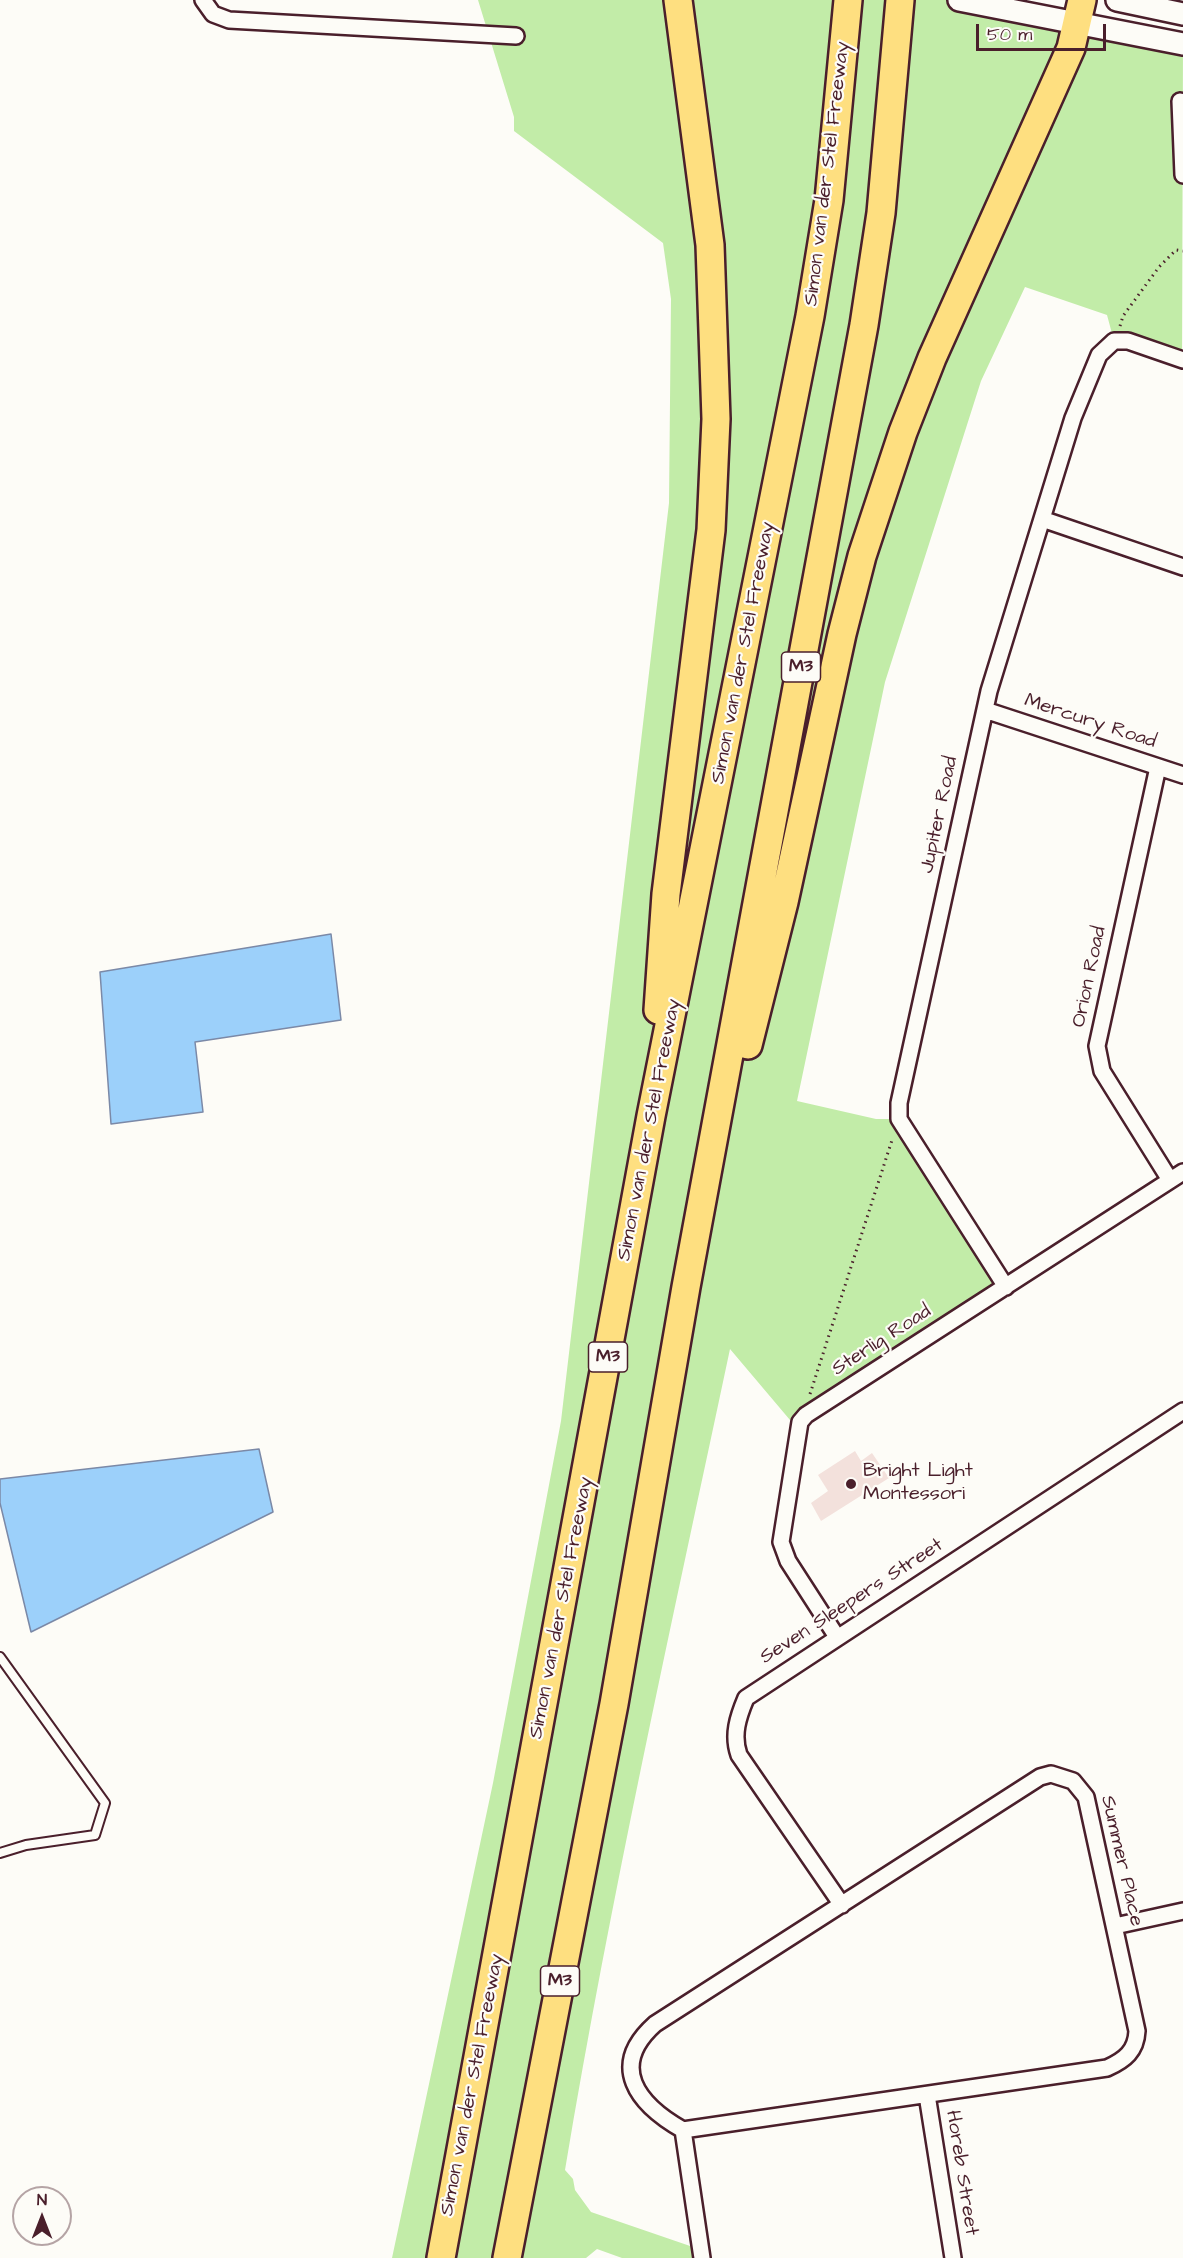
<!DOCTYPE html>
<html>
<head>
<meta charset="utf-8">
<style>
  body { margin:0 }
  #map { position:relative; width:1183px; height:2258px; overflow:hidden; background:#fdfcf7; font-family:"Architects Daughter",sans-serif }
  canvas { display:block }
  .north { position:absolute; left:12px; top:2186px; width:60px; height:60px; box-sizing:border-box; background:#fdfcf7; border:2px solid #b5a4a5; border-radius:50%; rotate:0deg; font-size:16px; font-weight:700; line-height:24px; text-align:center; color:#4a1f2b }
  .north::after { content:''; display:block; margin:auto; width:21px; height:27px; background:#4a1f2b; clip-path:polygon(50% 0,100% 100%,50% 72%,0 100%) }
  .scale { position:absolute; left:976px; top:24px; width:130px; height:27px; box-sizing:border-box; border:3px solid #4a1f2b; border-top:0; padding-left:8px; font-size:18px; line-height:21px; white-space:nowrap; color:#4a1f2b; -webkit-text-stroke:4px #fdfcf7; paint-order:stroke }
</style>
</head>
<body>
<div id="map">
<canvas width="1183" height="2258"></canvas>
<div class="north">N</div>
<div class="scale">50 m</div>
</div>
<script>
const ctx = document.querySelector('canvas').getContext('2d');
ctx.lineJoin = 'round';
function paint(path, color) {
  ctx.fillStyle = color;
  ctx.fill(path, 'evenodd');
}
function trace(path, color, width, dash) {
  ctx.strokeStyle = color;
  ctx.lineWidth = width;
  ctx.lineCap = dash ? 'butt' : 'round';
  ctx.setLineDash(dash || []);
  ctx.stroke(path);
}
function label(font, color, halo, rows, align = 'center') {
  ctx.font = font + ' "Architects Daughter",sans-serif';
  ctx.lineWidth = 4.5;
  ctx.setLineDash([]);
  ctx.textBaseline = 'middle';
  ctx.strokeStyle = halo;
  ctx.fillStyle = color;
  for (const [text, x, y, turn = 0] of rows) {
    ctx.save();
    ctx.translate(x, y);
    ctx.rotate((+turn || 0) * Math.PI / 180);
    ctx.textAlign = isNaN(turn) ? turn : align;
    if (halo) ctx.strokeText(text, 0, 0);
    ctx.fillText(text, 0, 0);
    ctx.restore();
  }
}
paint(new Path2D(`
  M855,1451L861,1461L872,1453L889,1478L821,1521L811,1503L828,1491L818,1475Z`), '#f3e1dc');
paint(new Path2D(`
  M478,0H959L1183,44L1182,359L1114,341L1107,315L1025,287L981,381L885,682L797,1101L876,1119H899L1006,1287L800,1422L790,1420L730,1349C672,1622 611,1895 565,2170L573,2179L575,2190L591,2212L693,2247L694,2258H622L597,2249L586,2258H392L493,1783L561,1421L669,503L671,299L663,243L514,131V117Z`), '#c2eca8');
const water = new Path2D(`
  M331,934L341,1020L195,1042L203,1112L111,1124L100,972Z
  M259,1449L273,1512L31,1632L0,1503V1479Z`);
paint(water, '#9cd0fa');
trace(water, '#7b89a7', 1.5);
const service = new Path2D(`
  M0,1657L105,1803L95,1835L26,1845L0,1853`);
const minor = new Path2D(`
  M203,0L213,14L229,20L516,36
  M1180,101L1183,175
  M1042,519L1183,567
  M985,710L1183,775
  M1158,767L1097,1046L1102,1071L1170,1180
  M1006,1287L899,1119V1103L989,691L1073,418L1099,355L1114,341H1128L1183,360
  M837,1637L788,1561L781,1542L800,1422L806,1415L1183,1172
  M1051,1774L1073,1781L1086,1797L1137,2031C1136,2051 1125,2060 1107,2068L683,2130C637,2104 608,2066 655,2024L1040,1777Z
  M842,1905L739,1755C732,1735 738,1717 746,1698L1183,1411
  M1115,1926L1183,1911
  M927,2095L953,2258
  M683,2130L702,2258`);
const secondary = new Path2D(`
  M959,0L1183,44
  M1117,0L1183,14`);
const motorway = new Path2D(`
  M658,1010L666,894L711,530L716,419L710,245L678,0
  M748,1045L784,902L842,634L862,556L903,432L932,358L1071,48L1082,0
  M441,2258L651,1116L810,316L829,200L848,0
  M507,2258L614,1704L686,1287L864,325L881,213L900,0`);
trace(service, '#4a1f2b', 12);
trace(minor, '#4a1f2b', 20);
trace(secondary, '#4a1f2b', 26);
trace(motorway, '#4a1f2b', 32);
trace(new Path2D(`
  M1120,326L1123,316L1159,267L1176,250L1183,251
  M810,1394L893,1137`), '#4a1f2b', 3, [1.5, 4.5]);
trace(service, '#fdfcf7', 8);
trace(minor, '#fdfcf7', 15);
trace(secondary, '#fdfcf7', 21);
trace(motorway, '#fedf80', 27);
for (const [x, y, r, color] of [
  [851,1484,6,"#4a1f2b"]
]) {
  const dot = new Path2D();
  dot.arc(x, y, r, 0, 2 * Math.PI);
  ctx.fillStyle = color;
  ctx.fill(dot);
  trace(dot, '#fdfcf7', 2);
}
for (const [x, y, w] of [
  [801,667,39],
  [608,1357,39],
  [560,1981,39]
]) {
  const box = new Path2D();
  box.roundRect(x - w / 2, y - 15, w, 30, 4.5);
  ctx.fillStyle = '#fdfcf7';
  ctx.fill(box);
  trace(box, '#4a1f2b', 1.5);
}
label('bold 18px', '#4a1f2b', null, [
  ["M3",801,667],
  ["M3",608,1357],
  ["M3",560,1981]
]);
label('20px', '#4a1f2b', '#fdfcf7', [
  ["Simon van der Stel Freeway",828,174,-83],
  ["Simon van der Stel Freeway",744,653,-79],
  ["Mercury Road",1090,722,18],
  ["Jupiter Road",940,815,-78],
  ["Orion Road",1090,977,-78],
  ["Simon van der Stel Freeway",650,1130,-79],
  ["Sterlig Road",882,1341,-33],
  ["Seven Sleepers Street",852,1602,-33],
  ["Simon van der Stel Freeway",562,1608,-79],
  ["Summer Place",1121,1861,77],
  ["Simon van der Stel Freeway",473,2085,-79],
  ["Horeb Street",961,2173,81]
]);
label('20px', '#4a1f2b', '#fdfcf7', [
  ["Bright Light",863,1472],
  ["Montessori",863,1495]
], 'left');
</script>
</body>
</html>
